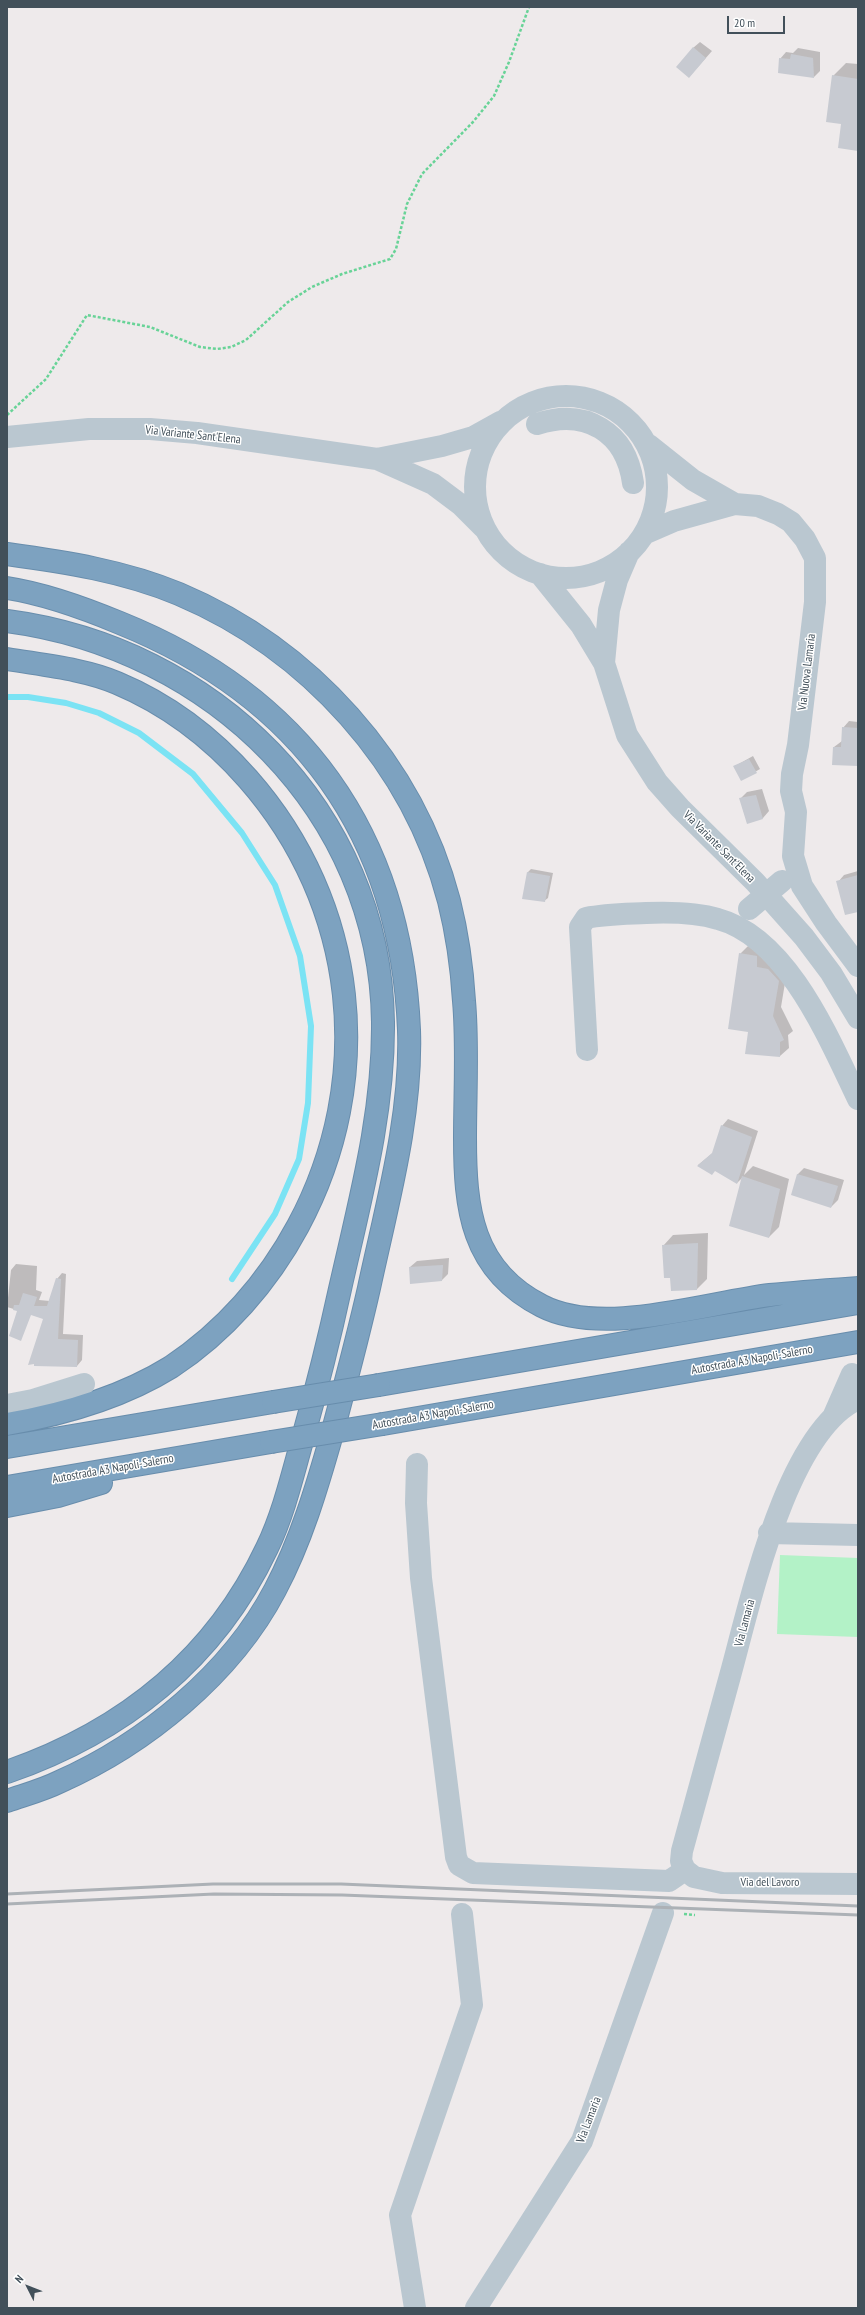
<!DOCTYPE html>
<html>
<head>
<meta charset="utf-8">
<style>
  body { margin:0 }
  #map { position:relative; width:865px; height:2315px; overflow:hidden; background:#eeeaeb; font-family:"PT Sans Narrow",sans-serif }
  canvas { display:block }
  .frame { position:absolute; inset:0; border:8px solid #42505a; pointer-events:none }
  .north { position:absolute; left:8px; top:2267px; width:40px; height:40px; -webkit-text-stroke:3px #fff; paint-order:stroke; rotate:312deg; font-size:11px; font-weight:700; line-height:16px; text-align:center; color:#42505a }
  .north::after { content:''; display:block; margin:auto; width:14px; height:18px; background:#42505a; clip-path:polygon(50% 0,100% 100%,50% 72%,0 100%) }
  .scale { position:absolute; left:727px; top:16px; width:58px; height:18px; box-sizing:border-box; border:2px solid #42505a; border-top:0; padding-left:5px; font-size:12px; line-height:14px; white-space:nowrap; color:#42505a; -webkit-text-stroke:3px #fff; paint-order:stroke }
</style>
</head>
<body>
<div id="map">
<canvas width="865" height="2315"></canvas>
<div class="frame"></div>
<div class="north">N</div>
<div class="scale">20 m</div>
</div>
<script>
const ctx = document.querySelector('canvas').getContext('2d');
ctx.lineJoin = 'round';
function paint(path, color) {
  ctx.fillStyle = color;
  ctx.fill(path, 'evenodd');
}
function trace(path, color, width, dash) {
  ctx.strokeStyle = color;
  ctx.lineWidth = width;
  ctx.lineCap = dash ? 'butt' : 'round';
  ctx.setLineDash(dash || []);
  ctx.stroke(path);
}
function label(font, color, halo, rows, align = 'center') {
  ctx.font = font + ' "PT Sans Narrow",sans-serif';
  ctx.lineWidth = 3;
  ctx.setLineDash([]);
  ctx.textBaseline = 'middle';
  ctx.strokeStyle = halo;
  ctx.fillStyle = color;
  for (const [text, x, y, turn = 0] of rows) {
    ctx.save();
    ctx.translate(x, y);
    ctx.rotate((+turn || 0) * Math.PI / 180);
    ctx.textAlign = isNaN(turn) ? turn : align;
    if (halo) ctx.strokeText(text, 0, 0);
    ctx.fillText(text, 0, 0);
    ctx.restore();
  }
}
paint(new Path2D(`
  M780,1555L858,1558V1637L777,1634Z`), '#b3f2c7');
paint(new Path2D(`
  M700,42L712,51L689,77L693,48Z
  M798,48L820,52V71L814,77L780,59L786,52L793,53Z
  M846,63L858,64V150L833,76Z
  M849,721L858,722V764L834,747L842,741L843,728Z
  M753,756L760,769L741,780L735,766Z
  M762,789L769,811L763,818L747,822L740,799L747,792Z
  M531,869L553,873L548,898L544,901L523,898L528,872Z
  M858,871V911L838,882L844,875Z
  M749,945L787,971L781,1007L793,1031L788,1035L789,1048L780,1056L746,1053L749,1031L740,954Z
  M728,1119L758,1131L744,1175L753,1166L789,1179L779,1227L769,1237L743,1177L737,1183L715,1170L698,1165L714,1152L722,1126Z
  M804,1168L844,1180L838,1200L831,1207L797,1175Z
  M708,1233L707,1279L697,1289L670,1277L663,1246L673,1235Z
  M449,1258L448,1274L442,1280L410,1267L417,1261Z
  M16,1264L37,1266L36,1290L42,1292L39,1300L50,1301L57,1279L62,1273L66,1274L63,1334L83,1335L82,1360L77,1366L35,1365L44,1318L7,1307L11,1270Z`), '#0003');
trace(new Path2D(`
  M7,697H28L66,703L99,713L139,733L193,774L242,833L275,885L300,956L311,1026L308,1103L299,1159L275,1214L232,1279`), '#7be3f4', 6);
paint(new Path2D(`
  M693,47L706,58L689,78L676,67Z
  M791,54L813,58L814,78L778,73L779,58L790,59Z
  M832,75L858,79V151L838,148L841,124L826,122Z
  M842,727L858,728V766L832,765L833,747H841Z
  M749,759L757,773L741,781L733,766Z
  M756,795L763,819L747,824L739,798Z
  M527,872L550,876L545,902L522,899Z
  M858,875V912L845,915L836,881Z
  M739,953L757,956V967L768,969L779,981L773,1016L784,1040L780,1042V1057L745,1054L748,1032L728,1029Z
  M721,1125L752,1137L737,1184L715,1171L712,1175L697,1166L712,1153Z
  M797,1174L838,1186L831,1208L791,1195Z
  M742,1176L780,1189L769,1238L729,1226Z
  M698,1243L697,1290L671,1291L670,1278H664L662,1245Z
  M443,1265L442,1281L410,1284L409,1267Z
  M56,1278L61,1279L58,1339L78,1340L77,1367L34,1366V1364L28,1365L43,1319L31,1315L21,1341L9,1336L17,1311L13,1310L14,1305H19L23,1293L37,1297L34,1306H47Z`), '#c7cad1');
const highway = new Path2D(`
  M7,554C65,562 124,571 179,594C309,649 413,763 449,901C457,933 462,968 464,1001C468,1046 465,1093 465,1138C465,1208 471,1270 542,1306C602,1337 705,1303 770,1295C799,1292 829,1290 858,1288
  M7,588C46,594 84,608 120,623C301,696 401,834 409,1030C412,1116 387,1204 369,1288C358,1337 345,1385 332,1434C317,1487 301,1541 275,1590C231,1674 145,1744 59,1782C43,1790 24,1795 7,1801
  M7,621C212,648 380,810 383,1022C384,1113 360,1200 340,1289C329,1340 316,1391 302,1441C292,1477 283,1515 267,1548C214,1660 122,1732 7,1772
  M7,659C42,665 85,669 117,683C167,704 212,738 248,779C358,904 377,1079 298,1226C268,1282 224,1332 171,1367C121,1398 65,1414 7,1424
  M379,1385L858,1303
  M383,1424L858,1342
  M7,1447L273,1402
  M7,1487L271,1442
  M7,1506L58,1496L101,1483`);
trace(highway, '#688dac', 24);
trace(new Path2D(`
  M7,415L46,379L87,315L150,327L200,347L217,349L231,347L246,340L288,302L312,287L342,274L390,259L396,249L407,204L422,174L473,122L494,96L509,62L529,7
  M684,1914L695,1915`), '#68d397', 2.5, [3, 2]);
trace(new Path2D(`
  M475 487a91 91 0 1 1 182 0a91 91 0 1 1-182 0Z
  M537,424C586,408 626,432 633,483
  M7,437L89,429H150L197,433L377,459L433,484L461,505L483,527
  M649,445L693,480L735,504
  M377,459L442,446L473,437L500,422
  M644,534L674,521L735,504L758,506L778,514L791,522L805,539L815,558V602L798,745L792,774L791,791L796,812L793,856L802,886L826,923L858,966
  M540,574L581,625L604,663L627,735L657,782L680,808L755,882L804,937L831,973L858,1018
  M604,663L609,610L617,580L629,552
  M587,1050L580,927L586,918C606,914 626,914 646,913C670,912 695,912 718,919C788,938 829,1039 858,1099
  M7,1405L33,1400L84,1384
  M834,1415L852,1374
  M417,1464L416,1503L421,1578L456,1857L459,1865L473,1873L669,1881L685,1870
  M769,1533L858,1535
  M685,1870L681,1861L682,1851C698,1793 714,1734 730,1676C750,1604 786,1432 858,1399
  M685,1870L694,1877L722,1883L858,1884
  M415,2308L400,2215L472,2005L462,1914
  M476,2308L582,2141L663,1913`), '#bac7d0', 22);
trace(highway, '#7da2c0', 22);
trace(new Path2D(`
  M7,1894L213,1884H341L858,1906
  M7,1904L214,1894L342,1895L858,1915`), '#acb1b6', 3);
const highwayBridge = new Path2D(`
  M273,1402L379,1385
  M271,1442L383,1424`);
trace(highwayBridge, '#688dac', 24, []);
trace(new Path2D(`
  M749,909L782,881`), '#bac7d0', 22);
trace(highwayBridge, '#7da2c0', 22);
label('12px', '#42505a', '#fff', [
  ["Via Variante Sant'Elena",193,435,6],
  ["Via Nuova Lamaria",807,672,-83],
  ["Via Variante Sant'Elena",719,847,45],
  ["Autostrada A3 Napoli-Salerno",752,1360,-10],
  ["Autostrada A3 Napoli-Salerno",433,1415,-10],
  ["Autostrada A3 Napoli-Salerno",113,1469,-10],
  ["Via Lamaria",745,1623,-75],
  ["Via del Lavoro",770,1883],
  ["Via Lamaria",589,2120,-69]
]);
</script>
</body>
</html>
